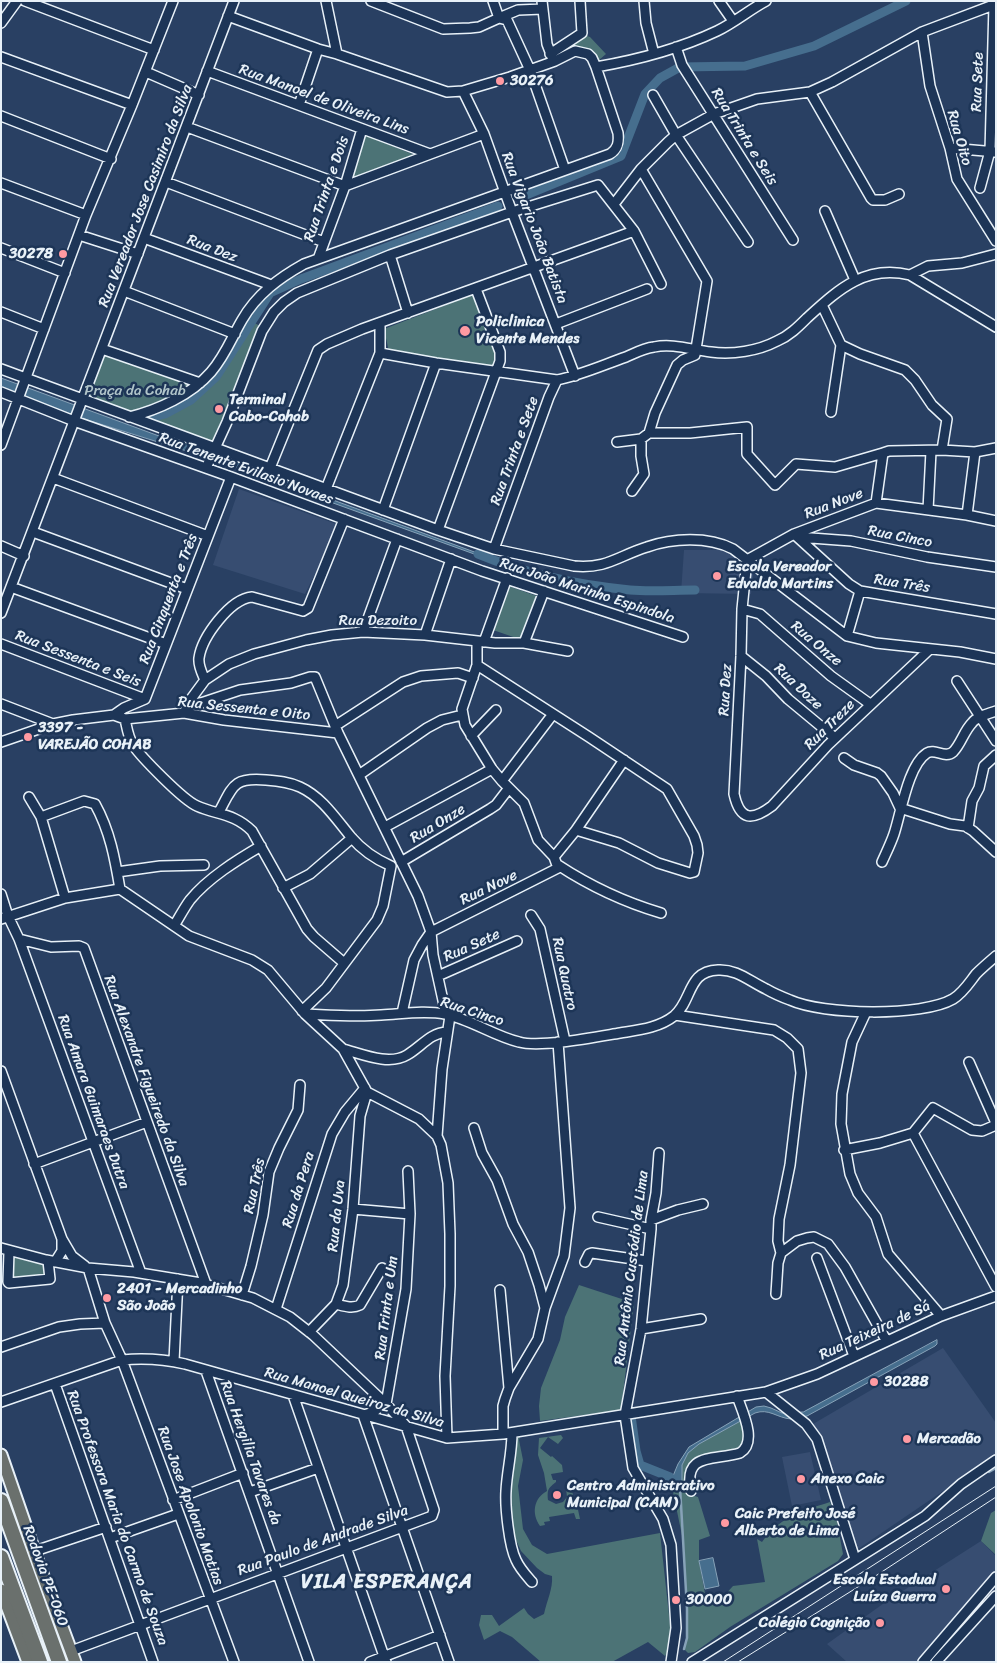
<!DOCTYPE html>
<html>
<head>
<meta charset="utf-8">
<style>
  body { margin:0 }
  #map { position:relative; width:997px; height:1663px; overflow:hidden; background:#294063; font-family:Sriracha,sans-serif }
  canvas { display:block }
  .frame { position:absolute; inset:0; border:2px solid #e8f1f8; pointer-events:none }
</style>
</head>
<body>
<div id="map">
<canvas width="997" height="1663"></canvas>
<div class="frame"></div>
</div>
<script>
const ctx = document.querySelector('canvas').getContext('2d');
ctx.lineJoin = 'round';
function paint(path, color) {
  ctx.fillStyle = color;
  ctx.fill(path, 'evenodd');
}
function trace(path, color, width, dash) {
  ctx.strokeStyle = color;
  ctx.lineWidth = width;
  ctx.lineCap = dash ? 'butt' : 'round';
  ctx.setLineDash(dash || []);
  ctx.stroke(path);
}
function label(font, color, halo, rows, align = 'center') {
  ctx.font = font + ' Sriracha,sans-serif';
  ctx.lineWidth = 5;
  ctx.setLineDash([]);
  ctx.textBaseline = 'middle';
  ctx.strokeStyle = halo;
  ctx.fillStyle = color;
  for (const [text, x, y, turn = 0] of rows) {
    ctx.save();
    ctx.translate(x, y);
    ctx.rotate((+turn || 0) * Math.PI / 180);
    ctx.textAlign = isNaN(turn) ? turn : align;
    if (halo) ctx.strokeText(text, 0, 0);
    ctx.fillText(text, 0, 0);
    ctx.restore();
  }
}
paint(new Path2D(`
  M239,489L339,525L305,594L213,565Z
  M684,550H722L755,559L751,594L681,593Z
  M943,1348L996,1423V1455L858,1549L851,1540L813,1424Z
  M810,1452L821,1500L792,1506L782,1457Z
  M981,1541L996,1556V1577L923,1662H847L827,1644L887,1601Z`), '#374d71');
paint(new Path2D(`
  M584,35L590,37L606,54L599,60L593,55L560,54L559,52Z
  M365,135L412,154L414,157L355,179L353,174L363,136Z
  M477,293L501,359L494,367L389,352L384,329Z
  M249,320L262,327L257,332L213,441L137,418L86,397L103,351L200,386L227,366Z
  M508,586L537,596L522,640L493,630Z
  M5,1255L50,1266L51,1280L6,1287Z
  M579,1285L634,1303L621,1410L540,1421L539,1406L541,1388L560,1340L565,1317Z
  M740,1421L744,1423L745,1439L741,1447L694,1458C686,1472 683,1478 688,1494L698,1497L710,1536L699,1540V1561L706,1599L723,1597L733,1586L765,1582L757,1539L762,1542C781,1516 802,1511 830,1502L837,1522L843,1554L838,1561L730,1627L695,1652L688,1653L684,1649L687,1638V1609L684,1545L673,1492L680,1487V1461L689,1447Z
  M522,1431L519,1440L523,1460L518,1486L523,1529L532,1545L547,1554L660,1533L671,1633L668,1652L665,1656L648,1642L612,1662H541L512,1637L500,1631L484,1640L479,1625L481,1615H492L499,1626L524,1608L528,1614L534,1619L544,1614C547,1600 553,1589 552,1576L545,1574L537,1568L521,1551L516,1540L511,1524L510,1501L514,1456L503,1434Z
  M561,1435L563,1438L558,1444L548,1437L540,1448L551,1457L552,1456L562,1465L563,1472L551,1474L553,1480H556V1482C549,1488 547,1488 548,1500L556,1504L563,1502L567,1497L566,1488H572L574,1505H577L580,1519H576L574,1513L549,1517L550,1521L544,1522L545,1525L540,1526C531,1513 534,1498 547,1491L544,1473L538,1455L539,1438Z
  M996,1510V1555L981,1541L991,1513Z`), '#4c7376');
const water = new Path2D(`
  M1,378L159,436L178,440L208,450L333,500L488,557V559L206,457L81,418L1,388Z
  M937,1340V1344L935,1346L807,1416C802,1417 796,1419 791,1419C777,1418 769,1408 755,1413L699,1444L688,1453L682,1465V1487C677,1486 673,1482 670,1477L673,1476L678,1464L689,1447L756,1407L764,1406L771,1408L782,1413L803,1412Z
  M713,1558L719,1586L705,1589L699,1561Z`);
paint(water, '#466e8e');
trace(water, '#87a2b8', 1);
trace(new Path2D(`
  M989,1472L996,1468
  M680,1487L687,1609V1638L684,1649`), '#87a2b8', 2.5);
trace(new Path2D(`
  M521,197L621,156L645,94L660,78L680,67L745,66L814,46L906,1
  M149,418L165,414L191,400L216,377L270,293L301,279L498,206
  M478,554C526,574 578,585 630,590C651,592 674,590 695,590
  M631,1416L636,1451L640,1465L670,1477`), '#466e8e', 9);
const minor = new Path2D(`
  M25,1L154,50
  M326,1L337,54
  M371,1L443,29L470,28L479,27L499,18L507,20L530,70L565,170
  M493,1L499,18L518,10L543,9
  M542,1L547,44L552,57
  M644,1L646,23L654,54
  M719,1L733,21
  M1,23L17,1
  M922,32L930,86L950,148L957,179L996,241
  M676,47L682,65L793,240
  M550,54L582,33L580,1
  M1,57L132,105
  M596,67C637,60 679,49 717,31C734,23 749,10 766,1
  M207,71L430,154
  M146,72L199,95
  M463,91L484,134L512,212L575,376
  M810,92L871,198L873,200H885L899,194
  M653,95L676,135L748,242
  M299,105L318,49
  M1,116L111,159
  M187,127L345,186L484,134
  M950,148L996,152
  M166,182L324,242
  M1,183L86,215
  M980,188L990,151L994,5
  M614,204L641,169L668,142L676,135L714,114L757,99L810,92L832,82L922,32L996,4
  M825,211L855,280
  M79,235L138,254
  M144,238L271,285
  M1,248L65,273
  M390,255L408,313
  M318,259L345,186L362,129
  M910,275L928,266L962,263L996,254
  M124,291L235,334
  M822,305L841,345L831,412
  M1,312L44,329
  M556,324L647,289
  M841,345L860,354L905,370L915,380L932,405L947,419L942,450
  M102,349L200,383
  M380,353L436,363L557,380
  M1,369L438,530L494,549L574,566C607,569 618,556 647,547C672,538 708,536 733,549L847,636L876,643L960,652L996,659
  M1,392L74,421L231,477L482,571L683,637
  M129,417C158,410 191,395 211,372C225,356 232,337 242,320C257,294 279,278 304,264L610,154C618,149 619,142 618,133L596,67L592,58L588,54L575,51L555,61L510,77L463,91L447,92L337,54L318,49L228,16
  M649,433H690L747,427V454L775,485L796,464L835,467L883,453
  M617,442L641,439L649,433L655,413L677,365L683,360L695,355L707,281L641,169
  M1,445L86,215L132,105L173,1
  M206,468L227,422L262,331L274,312L284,302L297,293L390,255L512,212L598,185L634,231L661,284
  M270,468L318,350L327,344L362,329L634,231
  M53,478L208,536
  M326,489L380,353V324
  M632,491L644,474L641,456V439
  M876,503L883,453L889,451L942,450L975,452L996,448
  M383,510L436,363
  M928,510L931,451
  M967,515L975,452
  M438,530L500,361V352L476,289
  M33,532L187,589
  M794,534L849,584L860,591L996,614
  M798,537L851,541L927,557L996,567
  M1,546L24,556
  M494,549L549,397L557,380C581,375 603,365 626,357C635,353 644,348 654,347C673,343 692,350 711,352C732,355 758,351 777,341C789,336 798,327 807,318C838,290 865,264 910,275L996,327
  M747,560L742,609L741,656L734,794C740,821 752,821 772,806L828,745L930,649
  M747,560L794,534L876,503L967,515L996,521
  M11,587L166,644
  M742,609L760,614L831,676L870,704
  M1,613L234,1
  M363,632L397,539
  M425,635L451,559
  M847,636L860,591
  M484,642L507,578
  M524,643L544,591
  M1,644L145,699
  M741,656L766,676L788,699L835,738
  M477,665L589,737L667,789L694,836L697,845L698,853L694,872L690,873L658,863L619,843L576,830
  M205,680C202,673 198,666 199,658C202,637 230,599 252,597L303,611L308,608L344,519
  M957,681L996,741
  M1,704L53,724
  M195,705L240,690L291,683L310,677H315L338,733L418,896L431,932L433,955L446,1014
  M184,713L191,699L205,680L229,664L254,654L306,640L332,635L363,632L425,635L495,643H524L568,651
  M114,715L124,708L145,699L231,477
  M125,719C127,728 128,737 133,745C141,757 183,800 197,806C217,815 234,813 252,831L307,929L314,937L344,963
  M335,726L403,682L421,676L458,673L473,678
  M471,736L496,710
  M1,742L53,724L73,720L114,715L125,719L184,713L224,720L338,733
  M844,758L854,765L877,773L881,776L893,793L900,808
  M359,775L427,728L442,720L462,715
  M502,781L553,714
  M29,797L41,817L65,898
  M900,808L950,824L965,826L973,831L996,852
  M219,812C233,786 233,777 266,780C278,781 289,782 300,787C322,797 336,819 351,837C362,850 375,859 391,866
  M41,817L84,801L95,804C110,831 115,859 120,889
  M385,827L492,769
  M968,828L972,801L979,788L984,766L996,755
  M554,857L576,830L624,760
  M401,862L490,809L496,805L509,788
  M882,862C886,853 891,843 894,834C901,813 908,765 927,753C935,748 945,759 953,752C961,744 964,731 972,723C977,716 988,714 996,711
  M558,865C590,886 624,902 661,913
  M117,872L160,866L204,865
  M283,888L310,874L352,838
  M1,894L8,916L19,939L141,1273
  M531,915L540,929L565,1041
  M1,919L65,898L120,889L189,936L252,960L268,970L305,1014L343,1049L367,1092L419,1119L437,1136L441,1145L448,1183L450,1234V1286L445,1376L447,1438
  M174,926C179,918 184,908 190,900C208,878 237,860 261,846
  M19,939L51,947L79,946L84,948L206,1284
  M438,976L517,941
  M302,1011L326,988L377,920L383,906L391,866
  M866,1012L852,1042L842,1094L841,1124L850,1174L858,1193L876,1217L888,1254L941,1316
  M402,1013L414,960L422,945L431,932L558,868L554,857L538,840L524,803L502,781L492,769L465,725L462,709L477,665V641
  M305,1014C330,1015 355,1017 381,1015C402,1014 423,1010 445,1014C470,1019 494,1036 519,1042C540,1048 596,1037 620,1033C638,1030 659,1028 674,1016C693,1000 687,971 718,970C737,969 749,981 766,989C773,993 782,997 790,1000C823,1015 922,1017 953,999C963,993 969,983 976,974C982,968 989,962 996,956
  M675,1015L774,1030L787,1038L798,1049L801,1073L790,1165L779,1219L778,1241L781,1253L778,1263L776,1294
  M343,1049C362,1054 389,1066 407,1055C422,1046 430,1033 447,1032
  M969,1062L996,1123
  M1,1071L62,1239L72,1256L85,1266
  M474,1128L482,1153L497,1180L513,1224L528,1252L539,1285L545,1308L538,1339L509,1388L505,1399L503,1406V1434
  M913,1133L996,1287
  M437,1136L442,1069L450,1016
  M844,1150L880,1143L913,1133L933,1108L972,1130L982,1131L996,1125
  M659,1153L656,1193L651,1220V1229L641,1329L625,1415L633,1468L663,1519L671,1545L676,1628L671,1662
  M34,1164L147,1122
  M353,1209L410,1214
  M598,1217L651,1229
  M651,1220L678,1210L703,1204
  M1,1248L46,1260L88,1268L134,1272L201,1283L253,1298L290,1317L313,1335L386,1404L406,1426L434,1510L432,1516L71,1651
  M9,1251L8,1282L9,1283L50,1279L48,1261
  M781,1253L797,1241L807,1238L814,1237L828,1244L845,1267L886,1340
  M817,1258L854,1356
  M55,1262L62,1251V1239
  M585,1262L589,1254L592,1253L647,1261
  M88,1268L105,1323L122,1360L234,1662
  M500,1290L509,1388
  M242,1295L251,1266L263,1215L269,1172L279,1148L298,1110L300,1085
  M336,1304C344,1306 352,1309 360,1305L382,1268
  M545,1308L564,1256L570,1208L558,1042
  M276,1309L332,1134L345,1112L365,1088
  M641,1329L701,1319
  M309,1332L336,1304L343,1285L353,1209L360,1116L367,1092
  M1,1347L59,1327L80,1324L105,1323
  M174,1361L178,1279
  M206,1371L309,1662
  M55,1384L153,1662
  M766,1392L806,1424L817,1439L855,1559
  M293,1395L386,1662
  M1,1402L122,1360C144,1358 163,1359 185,1364L447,1438L503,1434L766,1392L817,1374L941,1316L996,1296
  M386,1404L406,1289L410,1214L408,1171
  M363,1415L449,1662
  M363,1415C373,1413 381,1410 381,1399
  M512,1433C512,1453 507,1471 506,1491C505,1507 509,1546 516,1560C520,1569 526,1575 532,1582
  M691,1491C683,1452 713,1461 740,1453C758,1442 742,1411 737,1396
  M250,1492L318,1468
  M173,1500L243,1473
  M110,1538L178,1514
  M35,1551L106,1527
  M370,1662L440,1635
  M692,1662L925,1516L961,1484L996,1460
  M923,1662L996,1577
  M936,1662L996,1596`);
const major = new Path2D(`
  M1,1455L40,1568L75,1662
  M1,1590L28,1662`);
const highway = new Path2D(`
  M1,1501L59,1662
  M1,1557L40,1662`);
trace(minor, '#e8f1f8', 12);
trace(major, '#e8f1f8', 15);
trace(highway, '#e8f1f8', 18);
trace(minor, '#1d3557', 9);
trace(major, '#6a706d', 11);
trace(highway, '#6a706d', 14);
trace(new Path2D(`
  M723,1662L996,1486
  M738,1662L877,1575L996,1497`), '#e8f1f8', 1);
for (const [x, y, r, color] of [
  [500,81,5,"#ff9aa2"],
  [63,254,5,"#ff9aa2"],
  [465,331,6,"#ff9aa2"],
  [219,409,5,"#ff9aa2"],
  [717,576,5,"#ff9aa2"],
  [28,737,5,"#ff9aa2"],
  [107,1298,5,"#ff9aa2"],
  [874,1382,5,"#ff9aa2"],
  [907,1439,5,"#ff9aa2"],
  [801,1479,5,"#ff9aa2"],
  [557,1495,5,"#ff9aa2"],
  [725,1523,5,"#ff9aa2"],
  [946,1589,5,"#ff9aa2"],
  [676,1600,5,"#ff9aa2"],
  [880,1623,5,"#ff9aa2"]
]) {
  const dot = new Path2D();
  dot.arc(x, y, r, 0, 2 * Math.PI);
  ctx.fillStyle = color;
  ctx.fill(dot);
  trace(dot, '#1d3557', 2);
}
label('bold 15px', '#e8f1f8', '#1d3557', [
  ["30276",510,81],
  ["30278",53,254,"right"],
  ["Policlinica",476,322],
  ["Vicente Mendes",476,339],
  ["Terminal",229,400],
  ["Cabo-Cohab",229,417],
  ["Escola Vereador",727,567],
  ["Edvaldo Martins",727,584],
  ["3397 -",38,728],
  ["VAREJÃO COHAB",38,745],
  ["2401 - Mercadinho",117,1289],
  ["São João",117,1306],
  ["30288",884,1382],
  ["Mercadão",917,1439],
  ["Anexo Caic",811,1479],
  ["Centro Administrativo",567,1486],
  ["Municipal (CAM)",567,1503],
  ["Caic Prefeito José",735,1514],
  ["Alberto de Lima",735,1531],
  ["Escola Estadual",936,1580,"right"],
  ["Luíza Guerra",936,1597,"right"],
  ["30000",686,1600],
  ["Colégio Cognição",870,1623,"right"]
], 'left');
label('15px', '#e8f1f8', '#1d3557', [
  ["Rua Sete",978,82,-88],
  ["Rua Manoel de Oliveira Lins",324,100,20],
  ["Rua Trinta e Seis",744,137,58],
  ["Rua Oito",959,138,74],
  ["Rua Trinta e Dois",327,189,-71],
  ["Rua Vereador Jose Casimiro da Silva",146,196,-69],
  ["Rua Vigario João Batista",534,228,69],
  ["Rua Dez",212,249,21],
  ["Rua Trinta e Sete",515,451,-70],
  ["Rua Tenente Evilasio Novaes",246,469,20],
  ["Rua Nove",834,504,-21],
  ["Rua Cinco",900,537,11],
  ["Rua Três",902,584,9],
  ["Rua João Marinho Espindola",587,591,18],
  ["Rua Cinquenta e Três",169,599,-69],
  ["Rua Dezoito",378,621],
  ["Rua Onze",816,644,40],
  ["Rua Sessenta e Seis",78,659,21],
  ["Rua Doze",798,687,43],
  ["Rua Dez",726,690,-87],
  ["Rua Sessenta e Oito",244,709,6],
  ["Rua Treze",830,725,-45],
  ["Rua Onze",438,824,-31],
  ["Rua Nove",489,888,-26],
  ["Rua Sete",472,946,-24],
  ["Rua Quatro",564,974,78],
  ["Rua Cinco",472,1012,18],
  ["Rua Alexandre Figueiredo da Silva",146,1081,70],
  ["Rua Amara Guimaraes Dutra",93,1102,70],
  ["Rua Três",255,1186,-78],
  ["Rua da Pera",299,1190,-73],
  ["Rua da Uva",337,1216,-84],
  ["Rua Antônio Custódio de Lima",632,1268,-83],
  ["Rua Trinta e Um",387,1308,-83],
  ["Rua Teixeira de Sá",875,1331,-25],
  ["Rua Manoel Queiroz da Silva",354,1398,16],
  ["Rua Hergilia Tavares da",250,1453,70],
  ["Rua Jose Apolonio Matias",190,1506,70],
  ["Rua Professora Maria do Carmo de Souza",117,1518,70],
  ["Rua Paulo de Andrade Silva",323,1541,-20],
  ["Rodovia PE-060",45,1576,70]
]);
label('15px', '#b1c5ca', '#1d3557', [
  ["Praça da Cohab",135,391]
]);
ctx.letterSpacing = '1px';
label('bold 20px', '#e8f1f8', '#1d3557', [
  ["VILA ESPERANÇA",387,1583]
]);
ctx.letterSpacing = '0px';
</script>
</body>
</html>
